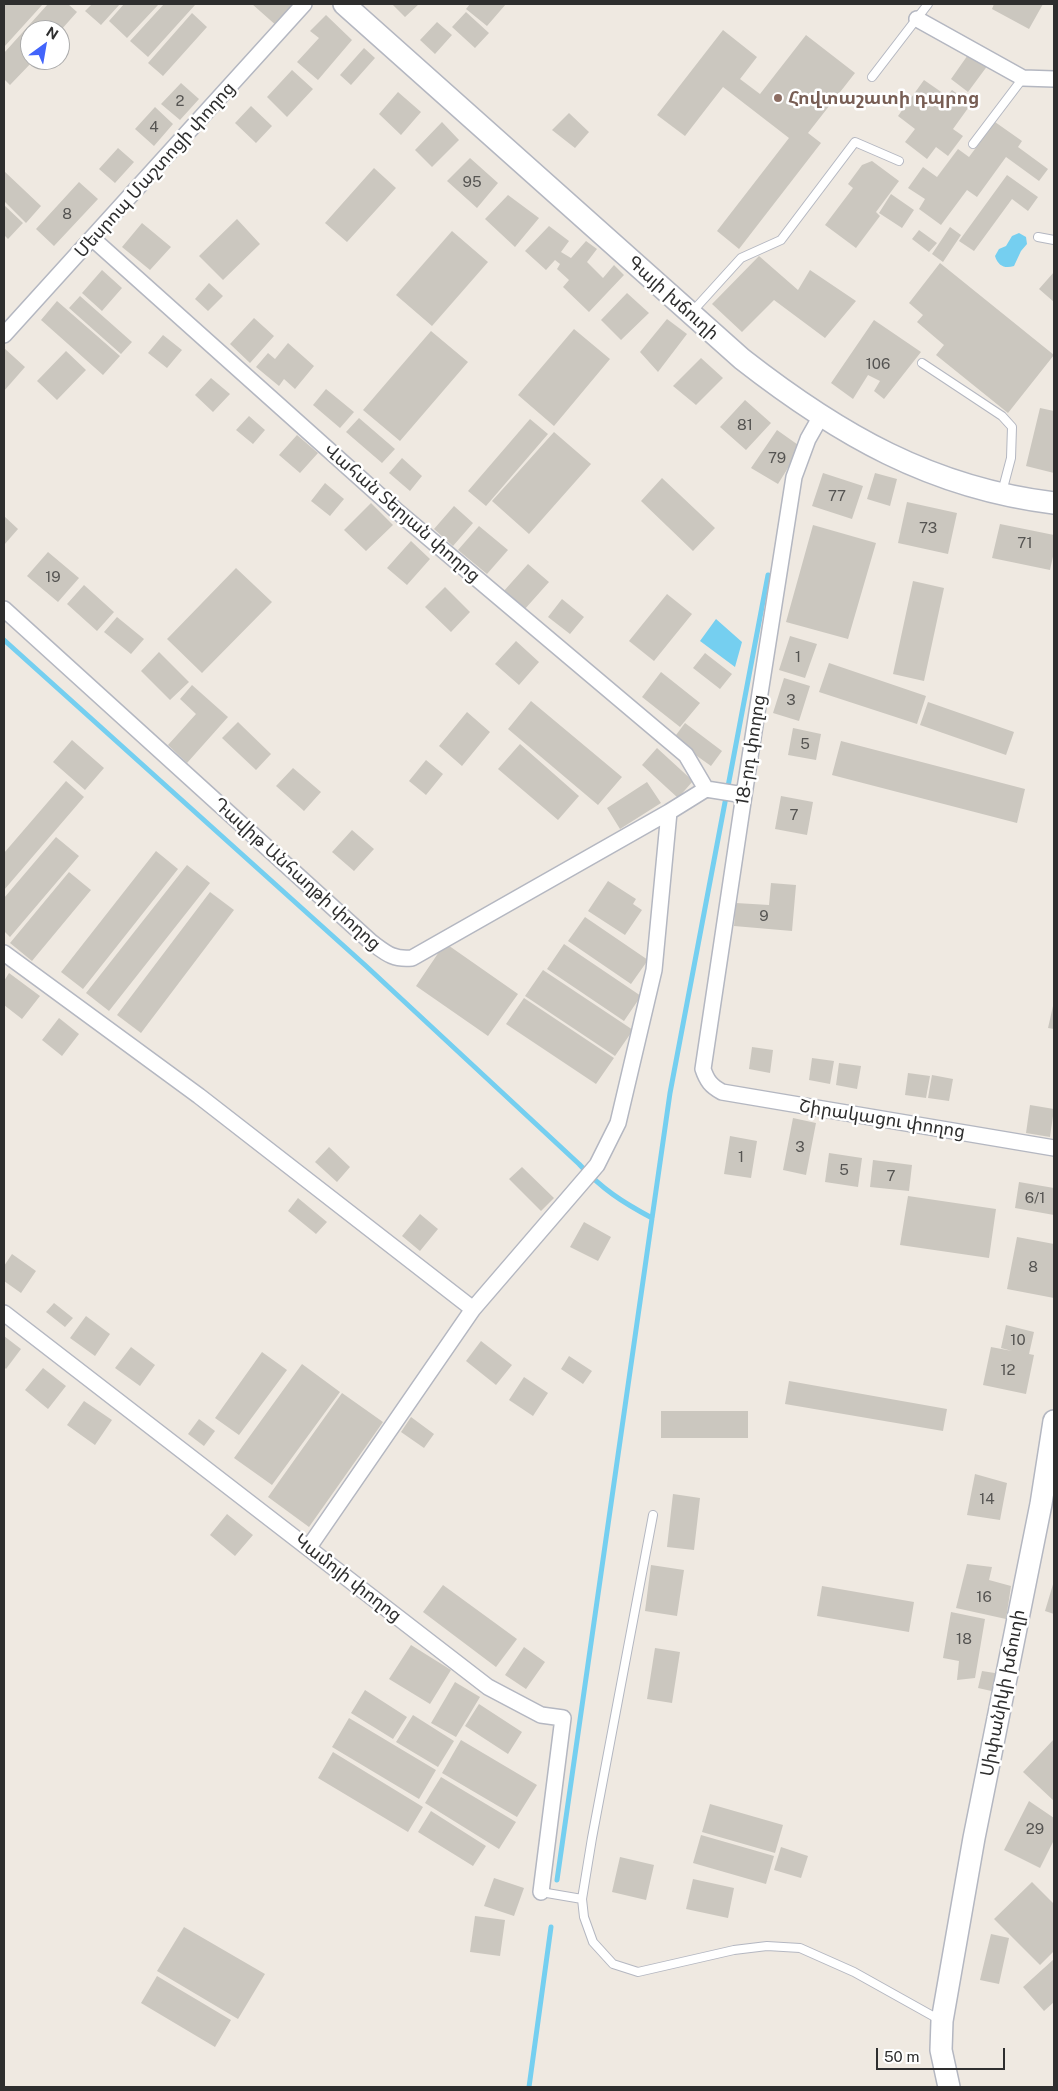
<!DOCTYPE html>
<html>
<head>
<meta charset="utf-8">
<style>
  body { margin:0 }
  #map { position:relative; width:1058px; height:2091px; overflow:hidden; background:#efe9e1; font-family:"Public Sans",sans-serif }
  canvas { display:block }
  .frame { position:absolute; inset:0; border:5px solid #2e2e2e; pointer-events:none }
  .north { position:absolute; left:20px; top:20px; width:50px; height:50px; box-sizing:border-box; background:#fff; border:1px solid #ababab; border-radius:50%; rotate:32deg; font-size:14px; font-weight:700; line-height:20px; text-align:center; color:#2e2e2e }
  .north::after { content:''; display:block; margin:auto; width:18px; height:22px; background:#4264fb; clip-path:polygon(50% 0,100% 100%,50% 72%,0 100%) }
  .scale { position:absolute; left:876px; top:2048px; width:129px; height:22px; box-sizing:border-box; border:2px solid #2e2e2e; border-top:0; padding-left:6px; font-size:15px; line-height:18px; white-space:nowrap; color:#2e2e2e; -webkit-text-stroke:4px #fff; paint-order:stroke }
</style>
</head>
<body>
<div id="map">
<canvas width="1058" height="2091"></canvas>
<div class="frame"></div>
<div class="north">N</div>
<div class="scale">50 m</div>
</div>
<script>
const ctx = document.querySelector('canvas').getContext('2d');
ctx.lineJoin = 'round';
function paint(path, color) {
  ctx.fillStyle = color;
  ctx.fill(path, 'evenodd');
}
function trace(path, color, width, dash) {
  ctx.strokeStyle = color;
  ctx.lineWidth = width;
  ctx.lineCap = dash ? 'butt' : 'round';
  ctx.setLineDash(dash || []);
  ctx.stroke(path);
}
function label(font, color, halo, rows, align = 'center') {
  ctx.font = font + ' "Public Sans","Noto Sans Armenian",sans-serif';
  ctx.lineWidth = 5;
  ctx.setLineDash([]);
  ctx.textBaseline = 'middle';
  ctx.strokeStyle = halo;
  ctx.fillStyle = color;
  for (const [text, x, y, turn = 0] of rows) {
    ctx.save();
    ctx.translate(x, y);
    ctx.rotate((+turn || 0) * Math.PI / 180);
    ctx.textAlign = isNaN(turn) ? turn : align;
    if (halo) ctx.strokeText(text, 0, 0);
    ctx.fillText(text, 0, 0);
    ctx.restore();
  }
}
paint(new Path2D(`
  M1019,233L1026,237L1027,244L1021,251L1014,266C1005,269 998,266 995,256L999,249L1006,246L1012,236Z
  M716,619L742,642L735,667L700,641Z`), '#75cff0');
trace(new Path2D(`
  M4,640L366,966L579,1164C602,1189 622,1202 652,1218
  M557,1880L670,1093L768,575
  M529,2087L551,1927`), '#75cff0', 5);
paint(new Path2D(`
  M4,4H43L4,47Z
  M48,4H68L77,12L61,30H30V60H34L10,85L4,79V53Z
  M92,4H120L101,25L85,11Z
  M124,4H159L127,38L109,21Z
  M164,4L195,5L148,57L130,41Z
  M252,4H297L278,27Z
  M392,4H419L405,17Z
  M470,4H506L487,26L466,9Z
  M994,4H1043L1029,29L992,9Z
  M466,12L489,33L475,48L452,27Z
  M192,13L207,27L163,76L148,63Z
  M326,15L352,40L318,80L297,62L319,38L310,31Z
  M437,22L452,35L435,54L420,40Z
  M723,30L757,57L740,79L760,94L806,35L855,73L808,133L821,143L739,249L717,231L789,138L723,87L685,136L657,115Z
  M364,48L375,58L351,85L340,75Z
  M970,52L988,65L968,92L951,79Z
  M292,70L313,89L287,117L267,97Z
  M924,80L947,96L952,90L971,104L953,129L963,136L948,156L936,147L927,159L905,142L915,129L898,116Z
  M181,83L199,99L180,120L161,104Z
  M398,92L421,112L401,135L379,114Z
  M251,106L272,126L256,143L235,123Z
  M155,107L173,124L154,146L135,129Z
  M569,113L589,132L575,148L552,130Z
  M442,122L459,140L432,167L415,150Z
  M995,122L1022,141L1018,147L1048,169L1039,181L1006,157L977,197L967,190L941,225L919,209L925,199L908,188L923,167L937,177L958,149L969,157Z
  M118,148L134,162L115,183L99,169Z
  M470,158L498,183L477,208L447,181Z
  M872,161L899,181L876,212L880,216L856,248L825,225L853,188L848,184L862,165Z
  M374,168L396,188L347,242L325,223Z
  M4,171L41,206L26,223L4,201Z
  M1007,175L1038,197L1028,211L1012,199L974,251L959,241Z
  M79,182L98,199L54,246L36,229Z
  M891,194L914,210L902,228L879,213Z
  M508,195L539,218L515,247L485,219Z
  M4,205L23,223L8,239L4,235Z
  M237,219L260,244L223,280L199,256Z
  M142,223L171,247L150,270L122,247Z
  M549,226L569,241L561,252L571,258L586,241L597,249L587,262L603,278L614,265L624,275L589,312L563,287L569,280L557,269L560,264L555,260L546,270L525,251Z
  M950,227L961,235L943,262L932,254Z
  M919,230L937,243L929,252L912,239Z
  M452,231L488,262L432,326L396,295Z
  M759,256L798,290L810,270L856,301L825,338L774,300L742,332L712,304Z
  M940,263L1054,355L1008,413L936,355L944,345L917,322L923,315L909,303Z
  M102,270L122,288L102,311L82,293Z
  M1054,272V302L1039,289Z
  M209,283L223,296L208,311L195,299Z
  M627,293L649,313L621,340L601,320Z
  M80,296L132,342L121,354L69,308Z
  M57,301L120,356L103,375L41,320Z
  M254,318L274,336L250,363L230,344Z
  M667,319L687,334L658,372L640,352Z
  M874,320L921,352L884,399L874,391L880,381L868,375L853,399L831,383Z
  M574,329L610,359L554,426L518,395Z
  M431,331L468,362L400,441L363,410Z
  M163,335L182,350L167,368L148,353Z
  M288,343L314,366L295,389L284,379L279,386L256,367L268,353L275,359Z
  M4,348L25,367L4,391Z
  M66,351L86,370L57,400L37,381Z
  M701,358L723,378L696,405L673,386Z
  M211,378L230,394L213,412L195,395Z
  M326,389L354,412L340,428L313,405Z
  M745,400L771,423L746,450L720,427Z
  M1040,408L1054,411V473L1026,466Z
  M249,416L265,430L253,444L236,430Z
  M359,418L395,449L382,463L346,432Z
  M530,419L548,434L486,506L468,491Z
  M777,430L801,447L778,484L751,468Z
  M554,432L591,464L529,534L492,501Z
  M297,435L318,453L300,473L279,455Z
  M402,458L422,476L410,491L389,473Z
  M823,473L863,486L852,519L812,506Z
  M875,473L897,479L890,506L867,499Z
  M662,478L715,528L693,551L641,501Z
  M325,483L344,499L330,516L311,501Z
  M907,502L957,513L948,554L898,543Z
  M371,503L393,525L366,551L344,530Z
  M454,506L473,523L453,546L434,529Z
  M4,516L18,529L4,545Z
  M1000,524L1054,535V552L1050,570L992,558Z
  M813,525L876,543L848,639L786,622Z
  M479,526L508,550L487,574L458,550Z
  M411,541L430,559L407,585L387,568Z
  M48,552L79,578L58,602L27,576Z
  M528,564L549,582L524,610L503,592Z
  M236,568L272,602L202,673L167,639Z
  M913,581L944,588L924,681L893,674Z
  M84,585L114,612L97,631L67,604Z
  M445,587L470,612L451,632L425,607Z
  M667,594L692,614L654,661L629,641Z
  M562,599L584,617L570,634L548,617Z
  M117,617L144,639L131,654L104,632Z
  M790,636L817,644L805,678L779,670Z
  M516,641L539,662L519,685L495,664Z
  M159,652L189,682L170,700L141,671Z
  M705,653L732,674L720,689L693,668Z
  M829,663L926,696L917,724L819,692Z
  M661,672L700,703L680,727L642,697Z
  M784,678L810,686L799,721L773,713Z
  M192,685L228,717L187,763L168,745L196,714L180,699Z
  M531,701L622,777L598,805L508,729Z
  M928,702L1014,732L1006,755L920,725Z
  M467,712L490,732L462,766L439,746Z
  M238,722L271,754L256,770L222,738Z
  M685,723L722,751L711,766L673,739Z
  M793,728L821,734L816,760L788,755Z
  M72,740L104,768L85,790L53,762Z
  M841,741L1025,789L1017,823L832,775Z
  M520,744L579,796L558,820L498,769Z
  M657,748L693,781L678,798L642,765Z
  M426,760L443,774L426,795L409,781Z
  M293,768L321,792L304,811L276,786Z
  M66,781L84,797L4,890V853Z
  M647,782L661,803L620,829L607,808Z
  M781,796L813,802L807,835L775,829Z
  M352,830L374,849L354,871L332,852Z
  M56,837L79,856L10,937L4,931V898Z
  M156,851L178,869L83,989L61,972Z
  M187,865L210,883L109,1011L86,993Z
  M69,872L91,890L32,961L10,943Z
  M608,881L636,899L633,904L642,910L625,935L588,911Z
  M771,883L796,885L792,931L734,926L736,903L769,905Z
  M210,892L234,910L141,1033L117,1015Z
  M585,917L648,960L631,984L568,941Z
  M445,943L518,994L488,1036L416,986Z
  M564,944L641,996L624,1021L547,969Z
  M543,970L633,1030L615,1056L525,996Z
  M9,973L40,996L22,1019L4,1005V981Z
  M524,998L614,1058L596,1084L506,1024Z
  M1053,1006H1054V1029L1048,1028Z
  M59,1018L79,1034L62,1056L42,1040Z
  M752,1047L773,1050L770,1073L749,1069Z
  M812,1058L834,1061L830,1084L809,1080Z
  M839,1063L861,1066L857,1089L836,1085Z
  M908,1073L930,1076L926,1098L905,1095Z
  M932,1075L953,1079L949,1101L928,1098Z
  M1030,1105L1054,1109L1050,1137L1026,1133Z
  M793,1118L816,1123L806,1175L783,1170Z
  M730,1136L757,1141L751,1178L724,1174Z
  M329,1147L350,1167L337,1182L315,1162Z
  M829,1153L862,1158L858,1187L825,1182Z
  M873,1160L912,1165L909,1191L870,1187Z
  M522,1167L554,1198L541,1211L509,1179Z
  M1019,1182L1054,1188V1215L1015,1208Z
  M908,1196L996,1209L989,1258L900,1245Z
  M298,1198L327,1222L316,1234L288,1211Z
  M420,1214L438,1229L420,1251L402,1236Z
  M584,1222L611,1237L598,1261L570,1247Z
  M1017,1237L1054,1244V1298L1007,1289Z
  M12,1254L36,1271L21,1293L4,1281V1266Z
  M54,1303L73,1318L65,1327L46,1312Z
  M86,1316L110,1334L95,1356L70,1338Z
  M1006,1325L1034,1332L1029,1354L1034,1355L1026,1394L983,1385L991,1347L1012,1351L1001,1348Z
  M4,1336L21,1349L6,1369L4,1367Z
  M481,1341L512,1365L496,1385L466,1361Z
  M131,1347L155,1365L140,1386L115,1368Z
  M262,1352L287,1370L239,1435L215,1418Z
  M569,1356L592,1371L583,1384L561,1369Z
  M302,1364L340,1392L272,1485L234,1458Z
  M43,1368L66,1386L48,1409L25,1390Z
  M524,1377L548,1393L533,1416L509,1400Z
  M789,1381L947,1409L943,1431L785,1404Z
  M342,1393L383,1422L309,1527L268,1497Z
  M84,1401L112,1420L95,1445L67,1425Z
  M661,1411H748V1438H661Z
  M411,1417L434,1434L424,1448L401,1432Z
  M199,1419L215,1431L204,1446L188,1434Z
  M975,1474L1007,1483L1000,1520L967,1515Z
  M673,1494L700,1498L694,1550L667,1547Z
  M227,1514L253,1535L235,1556L210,1535Z
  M967,1564L992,1567L989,1580L1011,1586L1006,1619L956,1608Z
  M651,1565L684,1570L677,1616L645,1611Z
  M1054,1581V1614L1045,1611Z
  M443,1585L517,1639L496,1667L423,1612Z
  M822,1586L914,1602L909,1632L817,1616Z
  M951,1612L985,1619L975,1678L957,1680L959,1661L943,1658Z
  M411,1645L451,1670L430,1704L389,1679Z
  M524,1647L545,1662L526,1689L505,1675Z
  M655,1648L680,1652L672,1703L647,1699Z
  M982,1671L1001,1674L996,1692L978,1688Z
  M455,1682L480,1697L456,1737L431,1723Z
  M365,1690L407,1717L393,1739L351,1713Z
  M479,1704L522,1732L508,1754L465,1726Z
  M413,1715L454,1741L438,1767L396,1742Z
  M349,1718L436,1770L419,1799L332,1747Z
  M1054,1739V1801L1023,1772Z
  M461,1740L537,1785L517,1817L442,1773Z
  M333,1752L423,1807L408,1832L318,1778Z
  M441,1777L516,1822L499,1849L425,1803Z
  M1029,1801L1054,1818V1840L1040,1868L1004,1850Z
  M710,1804L783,1825L775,1853L702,1832Z
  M431,1811L486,1846L473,1866L418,1832Z
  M701,1835L774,1856L766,1884L693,1863Z
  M781,1847L808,1856L801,1878L774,1870Z
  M620,1857L654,1865L646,1900L612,1892Z
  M494,1878L524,1888L514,1916L484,1906Z
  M693,1879L734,1888L728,1918L686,1909Z
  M1032,1882L1054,1904V1951L1040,1965L994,1919Z
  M475,1916L505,1920L500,1956L470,1952Z
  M184,1927L265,1974L238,2019L157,1971Z
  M991,1934L1009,1938L999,1984L980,1980Z
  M1054,1959V2002L1044,2011L1023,1987Z
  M157,1976L231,2020L215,2047L141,2003Z`), '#cbc7bf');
const service = new Path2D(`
  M872,77L928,4
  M973,144L1023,78
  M1038,237L1054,240
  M692,312L741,258L781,240L855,142L899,161
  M922,363L1002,416L1012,427L1011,458L1002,492
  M653,1515L592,1838L582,1899L584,1917L593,1942L613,1964L638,1972L734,1950L767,1946L800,1948L854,1972L940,2020
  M541,1892L582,1899`);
const minor = new Path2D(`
  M917,19L1023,78L1054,79
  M93,239L398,512L686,755L706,789
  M4,335L304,4
  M821,416L808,439L794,477L744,795L703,1069C707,1081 711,1086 722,1092L1054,1148
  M4,609L371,942C386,953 393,960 412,958L669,812L706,789
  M706,789L744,795
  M4,953L199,1096L473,1309
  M4,1313L488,1687L541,1715L563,1718L541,1892
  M309,1547L473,1309L597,1165L618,1123L654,970L669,812`);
const secondary = new Path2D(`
  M344,4L742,359C838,434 931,488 1054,503
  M949,2087L941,2050L942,2021L974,1838L1041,1504L1054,1421`);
trace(service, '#b4b7c1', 10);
trace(minor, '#b4b7c1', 18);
trace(secondary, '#b4b7c1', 24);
trace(service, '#fff', 8);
trace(minor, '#fff', 15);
trace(secondary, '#fff', 21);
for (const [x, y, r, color] of [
  [778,98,5,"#8d6e63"]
]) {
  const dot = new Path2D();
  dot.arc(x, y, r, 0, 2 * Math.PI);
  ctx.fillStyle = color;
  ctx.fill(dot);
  trace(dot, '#fff', 2);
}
label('15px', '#555452', null, [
  ["2",180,101],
  ["4",154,127],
  ["95",472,182],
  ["8",67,214],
  ["106",878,364],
  ["81",745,425],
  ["79",777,458],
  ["77",837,496],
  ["73",928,528],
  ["71",1025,543],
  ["19",53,577],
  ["1",798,657],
  ["3",791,700],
  ["5",805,744],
  ["7",794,815],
  ["9",764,916],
  ["3",800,1147],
  ["1",741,1157],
  ["5",844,1170],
  ["7",891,1176],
  ["6/1",1035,1198],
  ["8",1033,1267],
  ["10",1018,1340],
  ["12",1008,1370],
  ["14",987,1499],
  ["16",984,1597],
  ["18",964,1639],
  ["29",1035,1829]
]);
label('bold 18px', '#785e54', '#fff', [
  ["Հովտաշատի դպրոց",788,98]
], 'left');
label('18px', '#2e2e2e', '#fff', [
  ["Մեսրոպ Մաշտոցի փողոց",155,170,-48],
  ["Գայի խճուղի",673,298,42],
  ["Վահան Տերյան փողոց",402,513,41],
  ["18-րդ փողոց",751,750,-81],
  ["Դավիթ Անհաղթի փողոց",297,874,42],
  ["Շիրակացու փողոց",882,1119,9],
  ["Կամոյի փողոց",348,1578,38],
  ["Սիփանիկի խճուղի",1003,1693,-79]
]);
</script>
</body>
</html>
